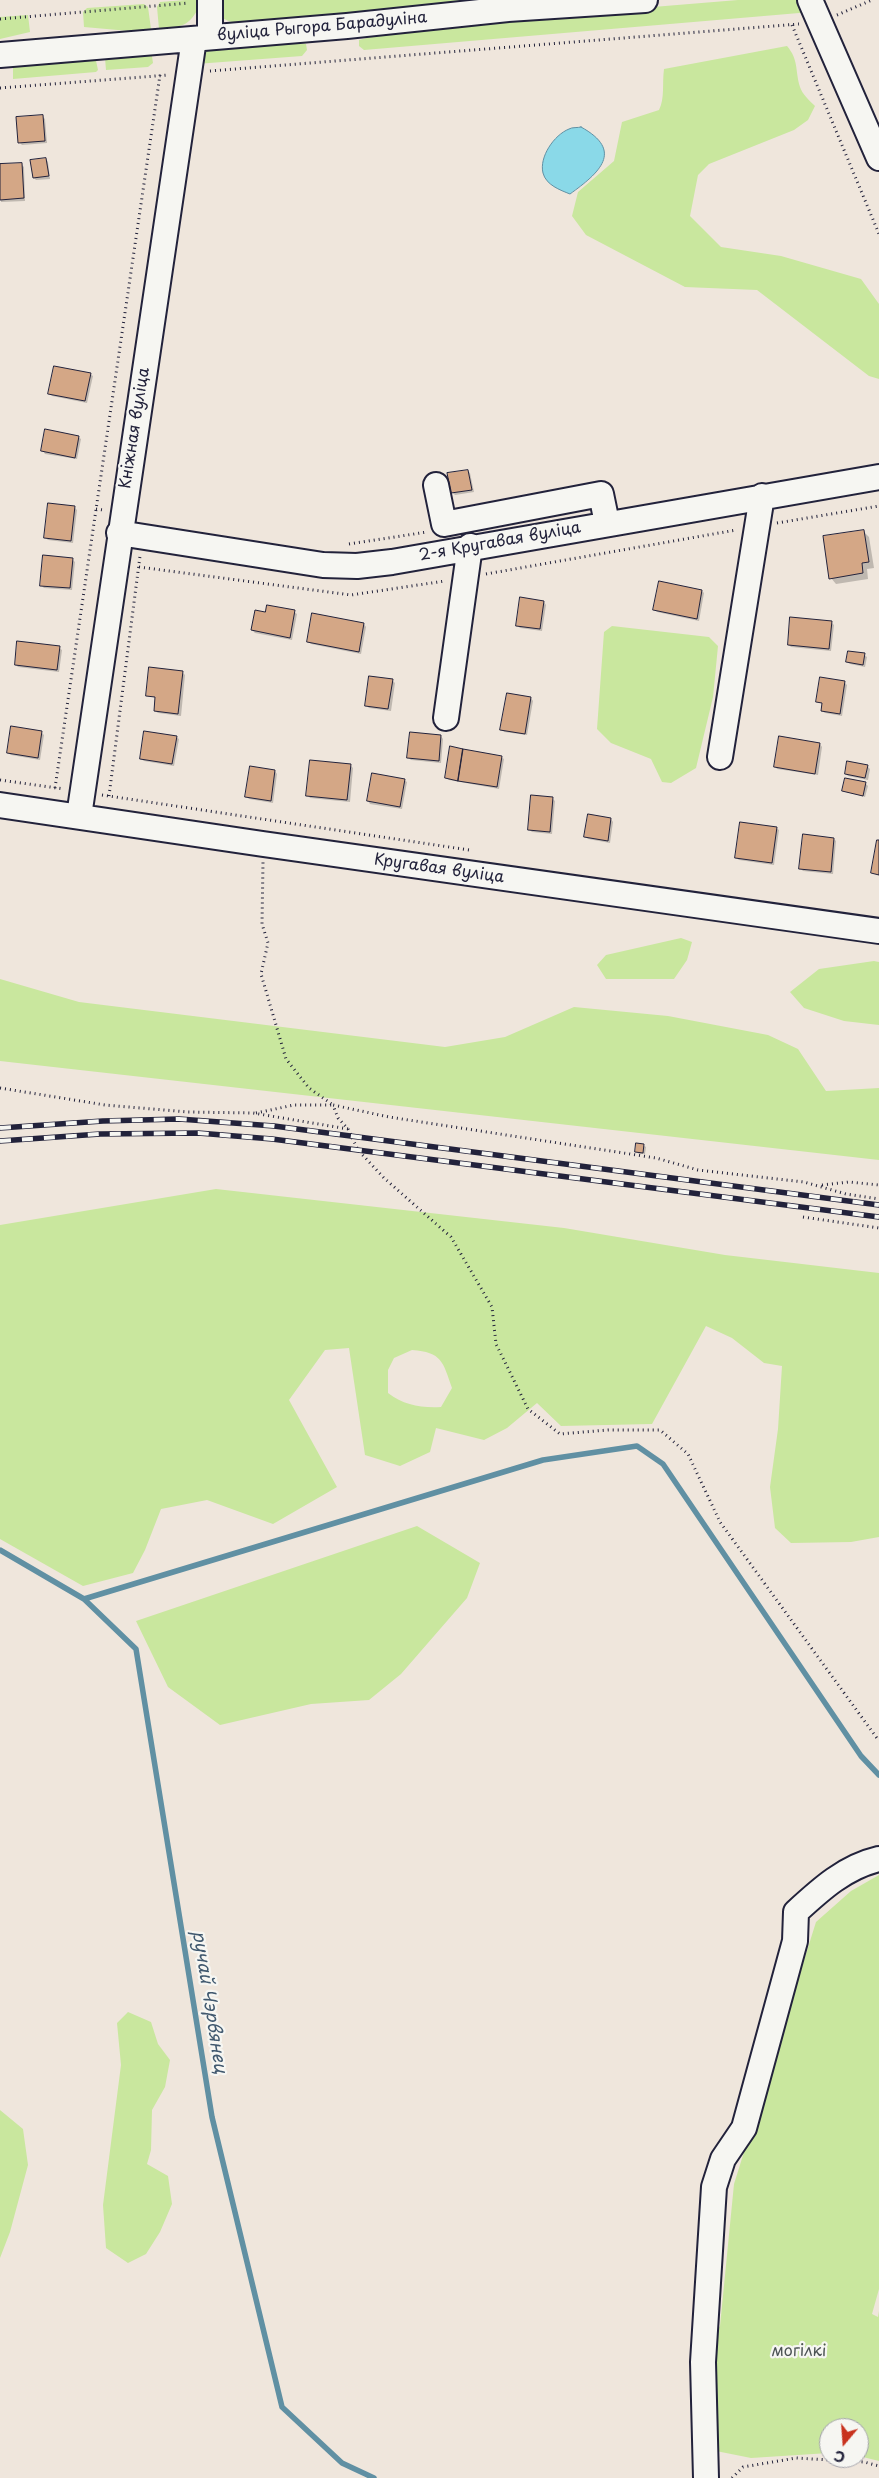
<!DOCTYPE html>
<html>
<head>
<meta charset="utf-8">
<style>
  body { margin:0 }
  #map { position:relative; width:879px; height:2478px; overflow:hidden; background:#efe6dc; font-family:"Playpen Sans",sans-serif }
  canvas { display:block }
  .north { position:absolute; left:819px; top:2418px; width:50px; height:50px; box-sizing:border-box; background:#f6f6f2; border:1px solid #a1a1a9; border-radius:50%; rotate:198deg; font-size:14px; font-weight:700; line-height:20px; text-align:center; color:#22223b }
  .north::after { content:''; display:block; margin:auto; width:18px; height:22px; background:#c8321e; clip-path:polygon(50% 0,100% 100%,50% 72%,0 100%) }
</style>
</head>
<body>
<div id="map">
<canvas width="879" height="2478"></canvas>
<div class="north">С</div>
</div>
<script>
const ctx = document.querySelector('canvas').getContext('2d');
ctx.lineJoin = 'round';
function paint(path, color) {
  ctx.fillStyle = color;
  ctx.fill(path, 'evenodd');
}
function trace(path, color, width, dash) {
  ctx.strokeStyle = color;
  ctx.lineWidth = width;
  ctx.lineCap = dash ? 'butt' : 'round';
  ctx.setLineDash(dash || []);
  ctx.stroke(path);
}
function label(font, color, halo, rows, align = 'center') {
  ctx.font = font + ' "Playpen Sans",sans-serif';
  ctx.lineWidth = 4.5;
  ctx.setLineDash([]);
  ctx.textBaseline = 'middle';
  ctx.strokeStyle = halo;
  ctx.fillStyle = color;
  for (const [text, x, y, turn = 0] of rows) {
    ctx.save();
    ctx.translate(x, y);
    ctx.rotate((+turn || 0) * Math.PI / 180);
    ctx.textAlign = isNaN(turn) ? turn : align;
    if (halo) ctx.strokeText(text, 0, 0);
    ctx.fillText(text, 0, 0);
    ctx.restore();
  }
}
paint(new Path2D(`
  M186,0H203C190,25 186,27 159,29L157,7L160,2Z
  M215,0H471V2L235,23C221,19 216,15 215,0Z
  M738,0H803L811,12L364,50L359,46V40L410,27Z
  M144,4L148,7L151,29L129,31L84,27L83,12L87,8Z
  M28,15L30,32L0,39V17Z
  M250,40L306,44L307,50L302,56L196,64L201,49Z
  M787,46C799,60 795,71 800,87C802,94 810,101 815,106L808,120L794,130L709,164L698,175L690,216L721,247L781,256L861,279L879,304V379L869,376L757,290L685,287L586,235L572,216L578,192L614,161L622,122L659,110C665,98 662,84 664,69Z
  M151,50L153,63L148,67L106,70L105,58Z
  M95,56L98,70L96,72L13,79V67L15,64Z
  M612,626L709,637L718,646L713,697L696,768L671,783L662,782L651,759L611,743L597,729L604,632Z
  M681,938L692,942L687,960L674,979H606L597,965L606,955Z
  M874,961L879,962V1025L844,1021L804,1008L790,992L819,969Z
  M0,979L79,1002L445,1047L505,1037L574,1007L668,1016L768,1035L798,1049L826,1091L879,1088V1160L0,1061Z
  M216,1189L564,1228L725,1255L879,1273V1537L851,1542L791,1543L775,1528L770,1487L778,1429L782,1366L764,1363L732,1338L706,1326L652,1424L561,1426L537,1403L507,1428L484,1440L436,1428L430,1452L400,1466L365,1455L349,1348L325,1350L289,1400L337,1487L273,1524L207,1500L161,1509L145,1550L133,1573L83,1586L0,1539V1225ZM412,1350C442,1352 443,1362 452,1388L441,1407C420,1408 404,1405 388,1393V1370L394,1358Z
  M417,1526L480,1563L467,1598L401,1674L369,1700L311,1704L220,1725L168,1687L136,1621Z
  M879,1875V2289L872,2314L878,2317L879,2311V2461L859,2456V2428H829V2453L751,2458L711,2450L708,2344L720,2326L734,2184L816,1922L851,1891Z
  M128,2012L151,2022L158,2044L170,2060L165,2087L152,2110L151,2150L147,2164L168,2176L172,2204L160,2232L146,2254L128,2263L106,2248L103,2205L121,2065L117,2023Z
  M0,2110L23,2129L28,2165L10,2232L0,2258Z`), '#c9e79e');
const water = new Path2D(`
  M581,127C625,151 599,173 570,194C560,190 546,185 543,173C539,157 554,135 569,129C572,127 578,128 581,127Z`);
paint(water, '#8ad9e8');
trace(water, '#6090a3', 1);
paint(new Path2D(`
  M42,116L45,119L47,143L22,145L20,143Z
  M46,159L48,162L50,179L36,180L34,178Z
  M21,164L24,167L25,201L1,202L0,165Z
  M90,374L93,376L87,403L52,396L50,394Z
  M78,437L81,439L77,459L45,454L43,451Z
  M468,471L470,473L474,492L455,495L452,492Z
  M75,508L77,510L73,543L48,540L45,537Z
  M864,532L869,537L874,568L867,569L868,579L836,584L831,578Z
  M72,559L75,562L72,590L44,588L41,585Z
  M660,583L702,591L704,593L699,621L657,612L655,610Z
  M544,602L546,605L542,631L520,628L517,625Z
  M294,612L297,614L292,640L255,633L252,630Z
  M831,622L834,625L831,651L791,647L789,645Z
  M364,624L366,627L361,654L311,644L308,641Z
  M59,648L62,650L59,672L18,667L16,665Z
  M864,655L867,657L865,667L850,664L847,662Z
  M183,673L185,675L181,716L158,713L155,711L156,698L147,695Z
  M392,680L395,683L391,711L369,708L366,705Z
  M844,682L847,685L842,716L825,713L822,711L823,704L818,701Z
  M531,698L533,701L527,735L504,732L502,729Z
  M41,732L44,735L40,760L11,755L8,753Z
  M441,736L443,739L441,763L411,760L408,757Z
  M176,737L179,739L174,766L144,761L141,759Z
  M820,744L822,747L818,775L777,769L775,766Z
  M501,757L504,759L499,789L449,780L446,778Z
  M351,766L353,768L350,802L310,798L308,795Z
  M867,766L870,769L868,780L848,776L846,774Z
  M275,771L277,774L273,803L249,799L246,796Z
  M404,780L407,782L402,809L370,804L368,801Z
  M865,783L868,786L865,797L843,791Z
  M552,798L555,801L552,834L532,832L529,829Z
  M611,819L613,822L610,843L588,839L586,837Z
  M776,828L779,830L774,865L739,860L736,858Z
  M834,839L836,841L833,874L803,871L801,869Z
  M643,1145L646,1147L645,1154H639L636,1151Z`), '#0003');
trace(new Path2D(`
  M0,1550L84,1599L136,1649L212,2117L282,2407L342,2463L374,2478
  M84,1599L543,1460L637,1446L663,1464L861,1756L879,1775`), '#6090a3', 5.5);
const building = new Path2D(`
  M43,115L45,141L18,143L16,117Z
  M46,158L49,176L33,178L30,160Z
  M22,163L24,198L0,200V164Z
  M54,366L91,373L85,401L48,394Z
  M45,429L79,436L75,458L41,451Z
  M468,470L472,490L451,493L447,473Z
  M48,503L75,506L71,541L44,538Z
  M864,530L869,562L862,563L863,573L829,579L823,536Z
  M43,555L73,558L70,588L40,586Z
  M659,581L702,590L697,619L653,610Z
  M520,597L544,601L540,629L516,626Z
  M267,605L295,610L290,638L251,630L255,610L265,612Z
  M312,613L364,623L359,652L307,642Z
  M790,617L832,621L829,649L788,645Z
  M17,641L60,646L57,670L15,665Z
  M848,651L865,653L863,665L846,662Z
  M149,667L183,671L178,714L154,711L155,697L146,696Z
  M369,676L393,679L388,709L365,706Z
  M820,677L845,681L840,714L821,711L822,703L816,702Z
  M507,693L531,697L525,734L500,730Z
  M11,726L42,731L38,758L7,753Z
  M144,731L177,736L172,764L140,759Z
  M410,732L441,735L439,761L407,758Z
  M779,736L820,743L815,774L774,767Z
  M450,746L463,749L458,781L445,778Z
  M463,749L502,756L497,787L458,781Z
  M310,760L351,764L347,800L306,796Z
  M847,761L868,765L865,778L845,774Z
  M250,766L275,770L271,801L245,797Z
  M372,773L405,779L400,807L367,801Z
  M845,778L866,782L863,796L842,791Z
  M531,795L553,797L550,832L528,830Z
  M588,814L611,818L608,841L584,837Z
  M740,822L777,827L772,863L735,858Z
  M803,834L834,838L831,872L799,869Z
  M877,840H879V875L871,873Z
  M636,1143L644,1144L643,1153L635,1152Z`);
paint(building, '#d4a786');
trace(building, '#22223b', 1);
const minor = new Path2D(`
  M210,0V37
  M810,0L879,158
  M0,55L347,26L508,9L645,0
  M436,485L444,524L601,494L607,523
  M119,533L323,565L357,566L392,562L879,477
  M446,718L470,546
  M720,757L762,496
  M0,805L263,844L879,931
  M79,816L194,39
  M706,2478L703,2362L714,2187L723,2159L744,2128L795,1941L796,1912C821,1889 845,1867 879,1859`);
trace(minor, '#22223b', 28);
trace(new Path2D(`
  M837,15L872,0
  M0,19L189,3
  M792,25L879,234
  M210,71L799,24
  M0,88L169,75
  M96,509L103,510
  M777,523L879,506
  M349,544L427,532
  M139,567L351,595L445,581
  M486,574L736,530
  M0,780L64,789
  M55,788L160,75
  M102,795L469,850
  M109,796L140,556
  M0,1088L105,1105L188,1112L253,1113L348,1129L338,1118L333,1105L389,1117L656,1158L698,1170L804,1182L846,1194L879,1199
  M256,1113L294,1105H333L309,1088L286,1059L261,974L268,943L262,924L263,862
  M348,1129L358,1150L384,1178L451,1237L492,1307L496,1344L528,1409L560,1434L608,1430H660L688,1454L720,1522L879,1741
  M822,1185L849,1182L879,1185
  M803,1217L879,1228
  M732,2478L743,2467L796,2458L864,2462L879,2466`), '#22223b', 3, [1, 4]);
trace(minor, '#f6f6f2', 24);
const rail = new Path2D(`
  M0,1128L103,1121L179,1119L274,1126L879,1205
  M0,1141L100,1134L198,1133L272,1139L879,1217`);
trace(rail, '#22223b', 5.5);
trace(rail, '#f6f6f2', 4, [11]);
label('16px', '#22223b', '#f6f6f2', [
  ["вуліца Рыгора Барадуліна",322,27,-5],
  ["Кніжная вуліца",135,428,-81],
  ["2-я Кругавая вуліца",500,542,-10],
  ["Кругавая вуліца",439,869,8]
]);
label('16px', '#4c5354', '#f6f6f2', [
  ["могілкі",799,2352]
]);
label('italic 18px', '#41596f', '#f6f6f2', [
  ["ручай Чэрвянец",209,2002,81]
]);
</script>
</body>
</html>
